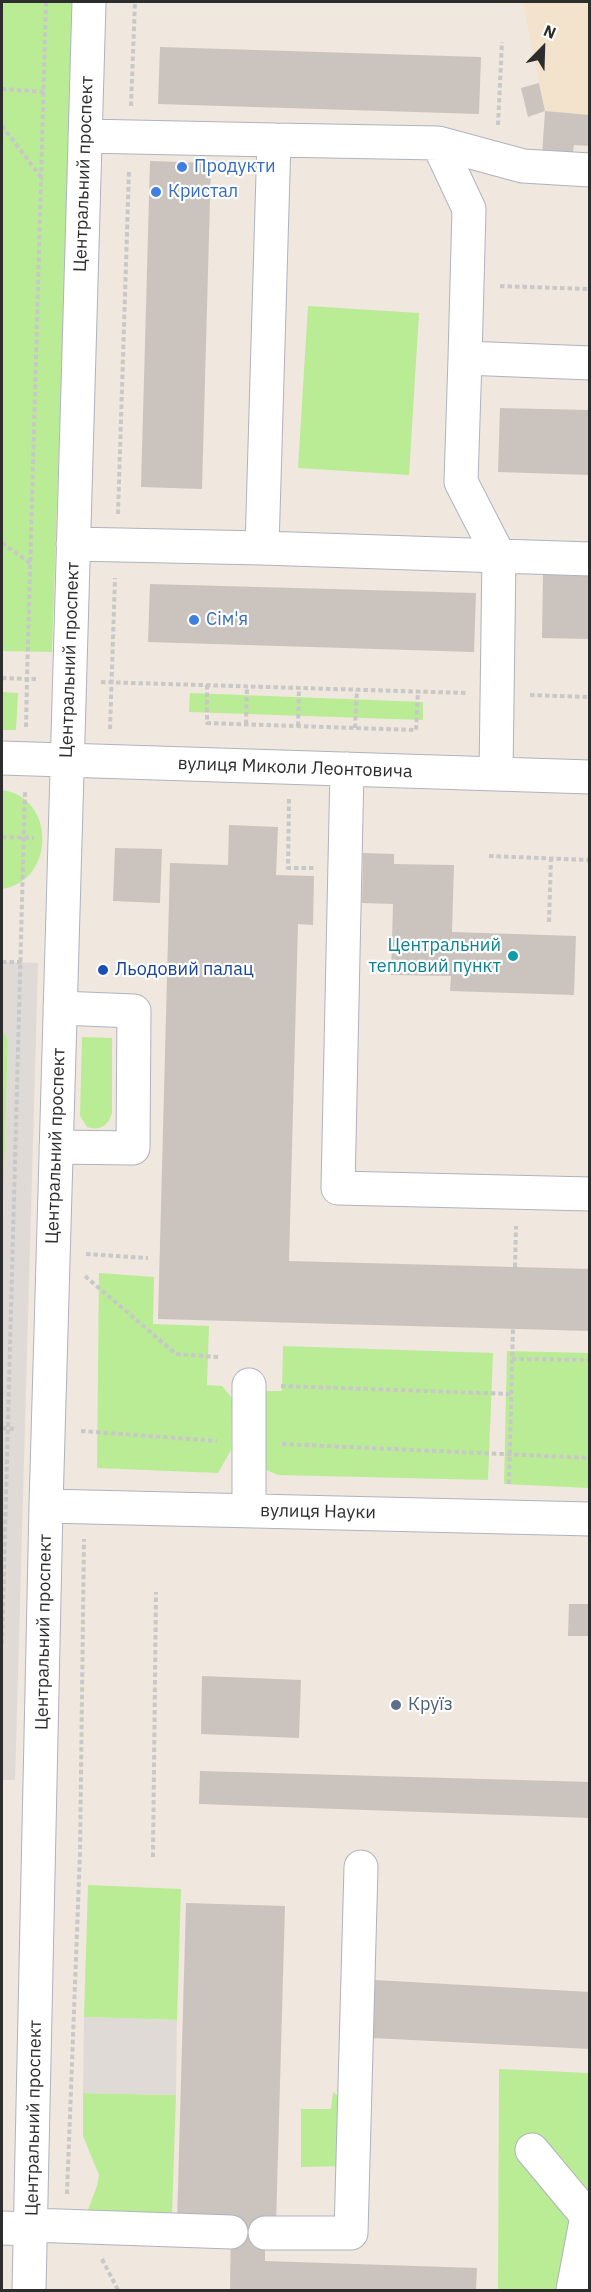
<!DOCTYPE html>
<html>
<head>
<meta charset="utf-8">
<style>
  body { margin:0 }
  #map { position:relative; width:591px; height:2292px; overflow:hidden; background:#f0e7de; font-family:"IBM Plex Sans",sans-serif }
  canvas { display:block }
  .frame { position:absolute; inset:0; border:3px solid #2d2d2d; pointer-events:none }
  .north { position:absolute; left:513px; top:18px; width:60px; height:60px; -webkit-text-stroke:4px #fff; paint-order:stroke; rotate:23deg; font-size:16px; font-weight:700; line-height:24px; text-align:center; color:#2d2d2d }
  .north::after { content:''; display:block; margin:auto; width:21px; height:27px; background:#2d2d2d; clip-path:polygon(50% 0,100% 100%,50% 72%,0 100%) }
</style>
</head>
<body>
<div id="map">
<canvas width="591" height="2292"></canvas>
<div class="frame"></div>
<div class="north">N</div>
</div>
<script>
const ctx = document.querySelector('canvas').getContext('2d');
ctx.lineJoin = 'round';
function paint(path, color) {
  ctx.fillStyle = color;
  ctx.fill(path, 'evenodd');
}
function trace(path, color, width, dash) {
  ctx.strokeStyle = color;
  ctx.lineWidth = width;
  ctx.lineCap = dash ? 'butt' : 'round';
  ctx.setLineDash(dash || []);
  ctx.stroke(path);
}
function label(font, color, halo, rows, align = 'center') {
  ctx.font = font + ' "IBM Plex Sans",sans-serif';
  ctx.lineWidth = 4.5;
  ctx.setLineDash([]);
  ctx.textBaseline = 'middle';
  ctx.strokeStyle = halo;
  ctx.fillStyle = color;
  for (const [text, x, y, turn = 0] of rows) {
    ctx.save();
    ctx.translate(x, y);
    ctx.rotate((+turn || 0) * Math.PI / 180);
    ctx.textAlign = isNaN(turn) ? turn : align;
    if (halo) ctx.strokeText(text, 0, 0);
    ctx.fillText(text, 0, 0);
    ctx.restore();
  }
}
paint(new Path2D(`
  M523,2H589V115L545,111Z`), '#f3e3cc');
paint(new Path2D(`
  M2,2H74L52,652L2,651Z
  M308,306L419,313L409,475L298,468Z
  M2,692L18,693L16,730H2Z
  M190,693L423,702V720L189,712Z
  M2,790C56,797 56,881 2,889Z
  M2,1028L8,1040L2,1256Z
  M82,1037L112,1038V1113C108,1127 99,1131 87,1127L80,1116Z
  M99,1273L154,1277L153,1324L209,1326L207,1385L222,1386L232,1398L231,1450L218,1473L97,1468Z
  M283,1346L493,1353L488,1480L278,1475L264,1469L258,1391H282Z
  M507,1351L589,1353V1488L504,1484Z
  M88,1885L181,1889L177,2020L84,2017Z
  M499,2069L589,2073V2290H498Z
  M333,2092L342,2099L346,2166L301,2167V2109H331Z
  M83,2093L176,2095L172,2214L95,2213L88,2210L97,2186L99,2175L83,2136Z`), '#baec95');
paint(new Path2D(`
  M2,962L38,963L15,1780H2V1256L8,1040L2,1028Z
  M84,2017L177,2020L176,2095L83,2093Z`), '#dfdad6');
paint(new Path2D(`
  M160,47L481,57L479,114L158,104Z
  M539,83L545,111L528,117L521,88Z
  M545,111L590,115V146L574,145L572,158L542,155Z
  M150,161L211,163L202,489L141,487Z
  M500,408L590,410V475L498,472Z
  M543,574L590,575V639L542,638Z
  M150,584L476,593L474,652L148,642Z
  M229,825L278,827L276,875L314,876L313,925L298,924L289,1261L590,1269V1331L158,1319L170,863L228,865Z
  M115,848L162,849L160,903L113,901Z
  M363,853L394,854V864L454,865L452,932L576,936L574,995L450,991L451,976L391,975L393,904L362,903Z
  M569,1604H590V1636H568Z
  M202,1676L301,1680L299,1738L201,1734Z
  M200,1771L590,1782V1818L199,1804Z
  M186,1903L285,1906L276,2225L265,2233V2261L477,2268L476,2290H230L231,2223L177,2222Z
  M375,1980L590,1992V2049L372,2038Z`), '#cbc4be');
const minor = new Path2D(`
  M85,136L274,140
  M438,143L523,166L590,170
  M73,544L262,548L590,559
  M262,548L274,140L438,143L469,209L465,358
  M2,758L590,777
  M347,769L338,1188L590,1194
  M496,774L499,556L461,482L465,358L590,363
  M56,1147L133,1148L134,1011L60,1008
  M46,1506L590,1519
  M249,1511V1385
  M532,2150L587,2216L573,2290
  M31,2225L231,2232
  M2,2228L31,2229
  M265,2233H351L361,1867
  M29,2290L46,1506L89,2`);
trace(minor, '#aeb3be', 35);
trace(new Path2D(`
  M2,89L44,92
  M131,106L135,2
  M498,125L502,42
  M2,126L41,177
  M500,286L590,289
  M118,514L129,170
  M2,543L30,563
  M2,678L27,679L46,2
  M101,682L466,693
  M207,685V723L416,730L418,692
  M530,695L590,697
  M246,724L247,687
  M298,726L299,688
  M26,727L27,679H37
  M355,728L357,690
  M110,729L115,578
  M289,799L288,868H314
  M2,837L34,838
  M489,856L590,860
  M549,922L551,858
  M2,962H22
  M86,1254L148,1258
  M515,1267L516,1226
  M85,1276L176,1354L218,1357
  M512,1359L590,1360
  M281,1386L511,1394
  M2,1428L16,1429
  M81,1431L217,1441
  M282,1444L590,1458
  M509,1484L513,1329
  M2,1644L25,791
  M153,1857L156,1592
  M67,2194L80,1853L84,1539
  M102,2259L118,2290`), '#c8c8c8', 4, [4.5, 3]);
trace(minor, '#fff', 33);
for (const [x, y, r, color] of [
  [182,167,6,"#3f7fe0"],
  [156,192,6,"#3f7fe0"],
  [194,620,6,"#3f7fe0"],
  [513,956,6,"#0f9aa8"],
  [103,970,6,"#1a4fb4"],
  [396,1705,6,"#5c6f8a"]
]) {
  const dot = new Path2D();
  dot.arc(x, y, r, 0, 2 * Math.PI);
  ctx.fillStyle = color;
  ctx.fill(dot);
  trace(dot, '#fff', 2);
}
label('18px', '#366cbe', '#fff', [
  ["Продукти",194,167],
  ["Кристал",168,192],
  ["Сім'я",206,620]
], 'left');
label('18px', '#2d2d2d', '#fff', [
  ["Центральний проспект",84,174,-88],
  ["Центральний проспект",70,660,-88],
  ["вулиця Миколи Леонтовича",295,768,2],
  ["Центральний проспект",56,1146,-88],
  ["вулиця Науки",318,1512,1],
  ["Центральний проспект",44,1632,-89],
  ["Центральний проспект",34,2118,-89]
]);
label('18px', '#0d838f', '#fff', [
  ["Центральний",501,946],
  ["тепловий пункт",501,967]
], 'right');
label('18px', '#164399', '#fff', [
  ["Льодовий палац",115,970]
], 'left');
label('18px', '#4e5e75', '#fff', [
  ["Круїз",408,1705]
], 'left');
</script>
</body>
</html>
